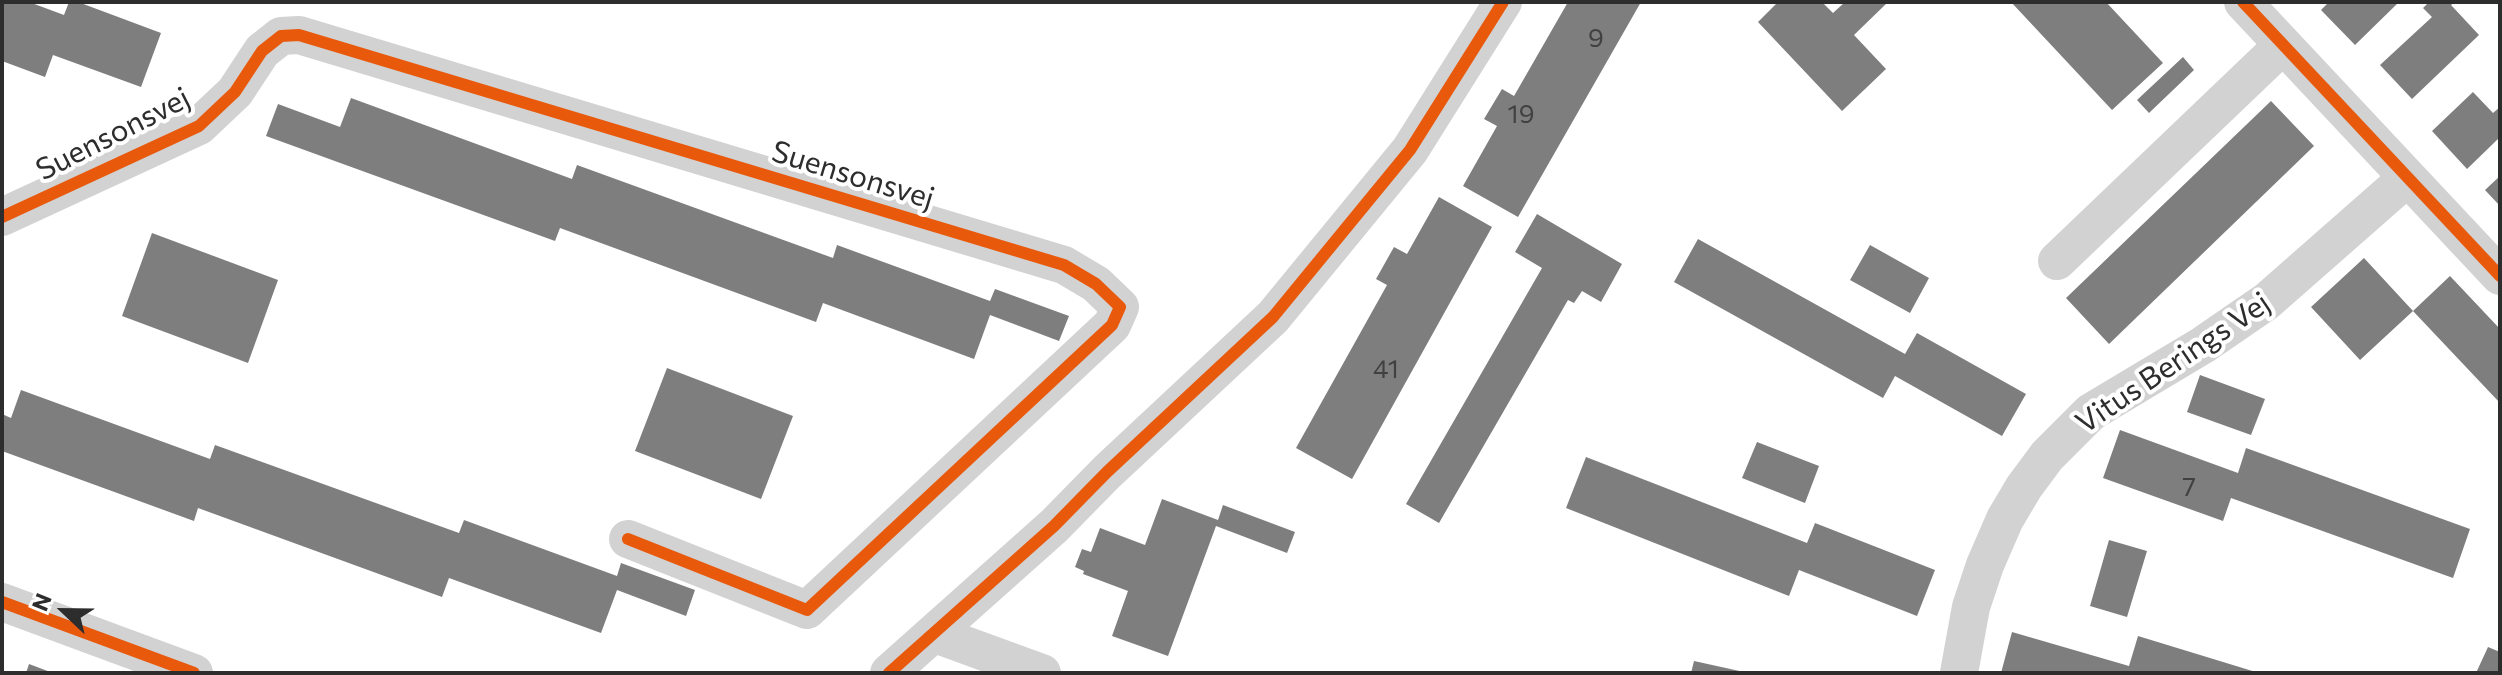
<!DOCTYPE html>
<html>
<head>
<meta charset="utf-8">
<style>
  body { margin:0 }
  #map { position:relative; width:2502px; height:675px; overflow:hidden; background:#fff; font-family:Commissioner,sans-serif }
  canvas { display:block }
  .frame { position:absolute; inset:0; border:4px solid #2d2d2d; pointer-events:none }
  .north { position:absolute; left:24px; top:571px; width:80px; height:80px; -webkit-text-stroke:6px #fff; paint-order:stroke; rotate:292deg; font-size:22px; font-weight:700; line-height:32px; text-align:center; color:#2d2d2d }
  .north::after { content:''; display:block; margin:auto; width:28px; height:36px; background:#2d2d2d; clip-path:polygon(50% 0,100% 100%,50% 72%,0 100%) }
</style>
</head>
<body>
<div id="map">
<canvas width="2502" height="675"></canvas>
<div class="frame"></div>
<div class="north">N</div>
</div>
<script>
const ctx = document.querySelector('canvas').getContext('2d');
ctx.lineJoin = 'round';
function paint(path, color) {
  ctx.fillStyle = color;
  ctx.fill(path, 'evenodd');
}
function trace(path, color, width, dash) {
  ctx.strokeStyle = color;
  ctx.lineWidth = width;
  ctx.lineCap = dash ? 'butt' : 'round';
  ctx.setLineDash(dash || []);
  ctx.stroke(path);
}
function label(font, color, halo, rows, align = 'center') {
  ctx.font = font + ' Commissioner,sans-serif';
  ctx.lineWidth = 8;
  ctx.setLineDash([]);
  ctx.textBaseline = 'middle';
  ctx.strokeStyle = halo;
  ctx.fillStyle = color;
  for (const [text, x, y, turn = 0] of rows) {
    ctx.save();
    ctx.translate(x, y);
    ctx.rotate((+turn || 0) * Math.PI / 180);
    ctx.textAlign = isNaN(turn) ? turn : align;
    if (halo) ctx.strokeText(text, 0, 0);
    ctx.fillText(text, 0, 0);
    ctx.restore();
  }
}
paint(new Path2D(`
  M2,2H29L64,15L69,2H78L161,33L141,87L53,55L45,77L2,61Z
  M1568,2H1641L1518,217L1463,186L1497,126L1484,119L1502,89L1514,96Z
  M1778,2H1822L1833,13L1845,2H1888L1854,35L1886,69L1842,111L1758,22Z
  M2011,2H2106L2163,63L2112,110Z
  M2329,2H2399L2355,45L2321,10Z
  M2429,2H2455L2451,5L2479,35L2412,99L2380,65L2432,17L2423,8Z
  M2183,57L2194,70L2149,113L2137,100Z
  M2473,92L2493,113L2500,107V142L2498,139L2467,169L2432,131Z
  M351,98L572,179L577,165L833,258L837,245L990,301L995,289L1069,316L1059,341L990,315L974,359L823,303L816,322L560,228L555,241L266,136L278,104L340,127Z
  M2271,101L2314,146L2109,344L2066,298Z
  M2500,176V206L2485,190Z
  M1439,197L1492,227L1352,479L1296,448L1387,285L1376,279L1394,247L1407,254Z
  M1537,214L1622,264L1601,302L1582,291L1574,303L1568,300L1439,523L1406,504L1542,268L1515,252Z
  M152,233L278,280L248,363L122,316Z
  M1698,239L1905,354L1917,333L2026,394L2002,436L1895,376L1883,398L1674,282Z
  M1870,245L1929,278L1910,313L1850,280Z
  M2364,258L2413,311L2360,360L2311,307Z
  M2450,276L2500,329V403L2413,311Z
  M667,368L793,416L761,499L635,451Z
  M2200,375L2265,399L2251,435L2187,412Z
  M21,390L210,459L215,445L459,533L464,520L617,576L621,563L695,590L686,616L617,590L601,633L449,578L442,597L198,508L194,521L2,451V414L11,418Z
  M2120,430L2238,473L2246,448L2470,529L2453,578L2231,498L2223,521L2103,478Z
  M1757,442L1819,466L1805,503L1742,478Z
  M1586,457L1807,543L1815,523L1935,570L1917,616L1799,570L1789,596L1566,508Z
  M1162,499L1218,520L1223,505L1295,532L1287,553L1216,526L1168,656L1112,636L1128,591L1083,574L1084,571L1075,567L1082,549L1091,552L1100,528L1145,545Z
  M2109,540L2147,551L2127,617L2090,606Z
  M2012,632L2129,666L2138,636L2259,673H2001Z
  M2488,647L2500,652V673H2476Z
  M1694,661L1744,672V673H1691Z
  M29,664L53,673H26Z`), '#7e7e7e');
trace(new Path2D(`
  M2243,2L2500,276
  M2,217L199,126L235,92L262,51L281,36L299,35L1064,265L1096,284L1120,307L1112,325L807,610L628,539
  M2057,261L2283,45
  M2,602L194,673
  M935,634L1042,673
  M889,673L1054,526L1107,472L1273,317L1410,150L1503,2
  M1959,673L1971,607L1985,565L2005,519L2024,487L2047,456L2091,412L2203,345L2267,301L2407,178`), '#d2d2d2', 38);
trace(new Path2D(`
  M2243,2L2500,276
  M2,217L199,126L235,92L262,51L281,36L299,35L1064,265L1096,284L1120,307L1112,325L807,610L628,539
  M2,602L194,673
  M889,673L1054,526L1107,472L1273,317L1410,150L1503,2`), '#e8590c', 12);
label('26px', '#414141', null, [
  ["9",1596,38],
  ["19",1521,114],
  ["41",1386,369],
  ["7",2189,487]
]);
label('30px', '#2d2d2d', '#fff', [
  ["Suensonsvej",113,134,-27],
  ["Suensonsvej",853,175,17],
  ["Vitus Berings Vej",2173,363,-34]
]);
</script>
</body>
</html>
